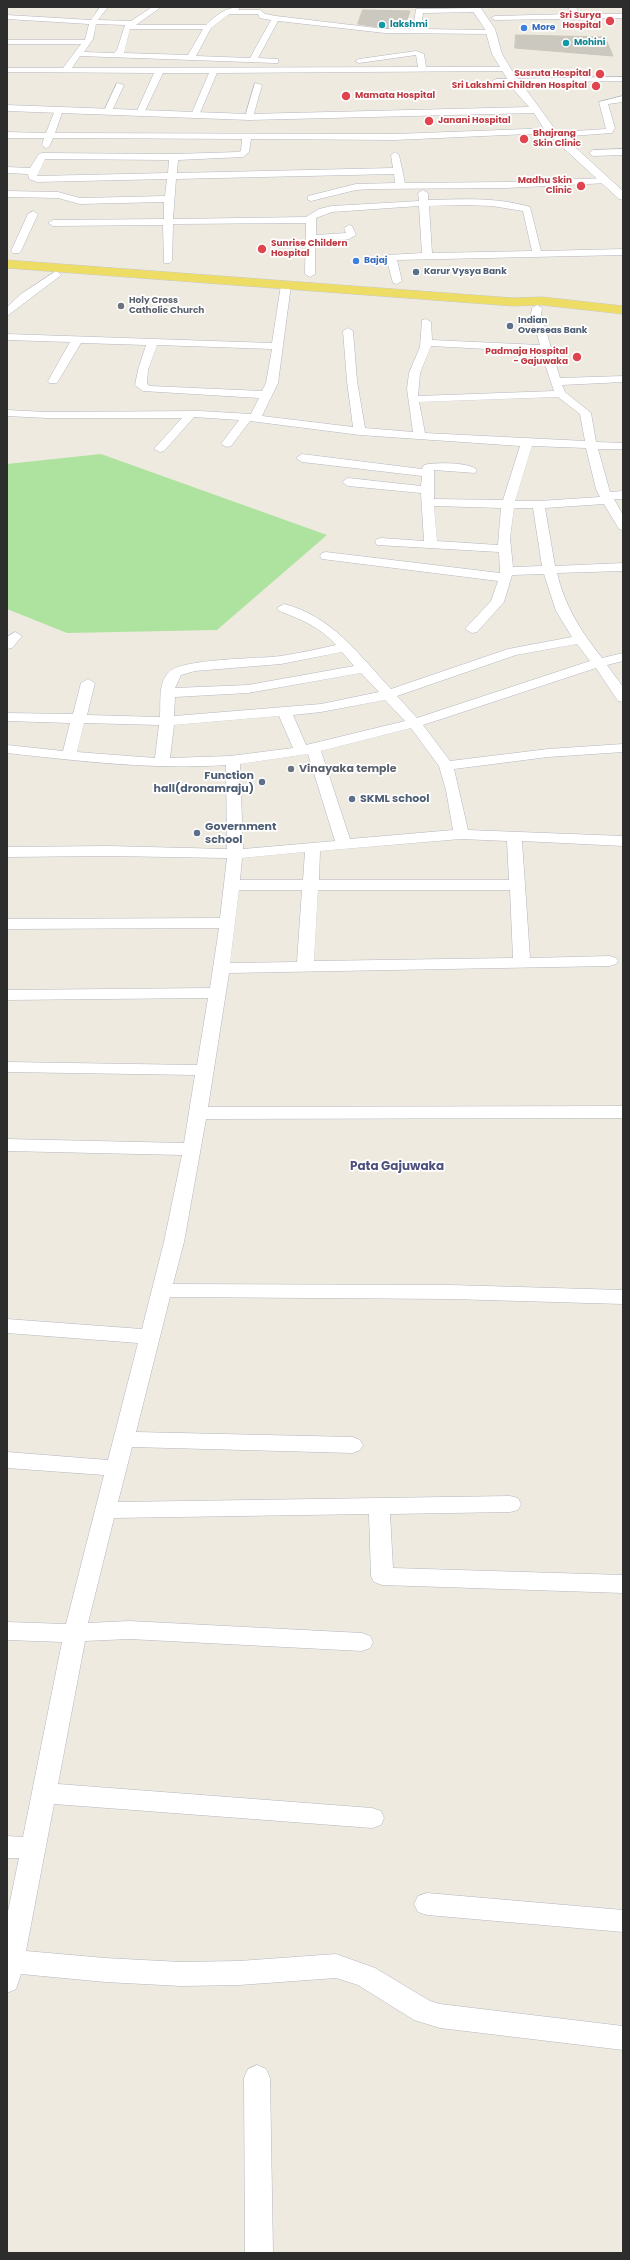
<!DOCTYPE html>
<html>
<head>
<meta charset="utf-8">
<style>
  body { margin:0 }
  #map { position:relative; width:630px; height:2260px; overflow:hidden; background:#eeeae0; font-family:Poppins,sans-serif }
  canvas { display:block }
  .frame { position:absolute; inset:0; border:8px solid #2d2d2d; pointer-events:none }
</style>
</head>
<body>
<div id="map">
<canvas width="630" height="2260"></canvas>
<div class="frame"></div>
</div>
<script>
const ctx = document.querySelector('canvas').getContext('2d');
ctx.lineJoin = 'round';
function paint(path, color) {
  ctx.fillStyle = color;
  ctx.fill(path, 'evenodd');
}
function trace(path, color, width, dash) {
  ctx.strokeStyle = color;
  ctx.lineWidth = width;
  ctx.lineCap = dash ? 'butt' : 'round';
  ctx.setLineDash(dash || []);
  ctx.stroke(path);
}
function label(font, color, halo, rows, align = 'center') {
  ctx.font = font + ' Poppins,sans-serif';
  ctx.lineWidth = 3.5;
  ctx.setLineDash([]);
  ctx.textBaseline = 'middle';
  ctx.strokeStyle = halo;
  ctx.fillStyle = color;
  for (const [text, x, y, turn = 0] of rows) {
    ctx.save();
    ctx.translate(x, y);
    ctx.rotate((+turn || 0) * Math.PI / 180);
    ctx.textAlign = isNaN(turn) ? turn : align;
    if (halo) ctx.strokeText(text, 0, 0);
    ctx.fillText(text, 0, 0);
    ctx.restore();
  }
}
paint(new Path2D(`
  M101,454L327,535L217,630L67,633L7,609V464Z`), '#aee39f');
const building = new Path2D(`
  M363,10L410,11L404,28H385L358,24Z
  M516,35L605,37L613,56L515,48Z`);
paint(building, '#cac8bf');
trace(building, '#cac6ba', 1);
const street = new Path2D(`
  M100,7H108L98,20L131,21L152,7H161L136,25H206C216,15 226,7 241,7L238,10H260L265,14L276,16L385,29H413L416,9L477,8L481,10L480,12L423,13L421,29L490,30L494,32L490,34L385,33L278,21L258,58L278,59V63H275L80,56L72,68L418,67L416,55L359,63L355,61L359,59L416,51L424,54L426,67H506L510,69L506,71L217,73L199,115L195,118L191,115L209,73H163L144,113L140,116L136,113L154,73L7,72V68H63L81,44H7V40H85L89,24L7,19V15L91,20ZM229,14H258L260,18L271,20L250,58L196,56L211,28ZM96,24L125,25L117,50L114,53L84,52L93,39ZM130,29H203L188,55L124,53Z
  M568,7H576L579,14H622L623,18L495,20L491,18L495,16L571,14Z
  M623,77V81L496,83L492,81L496,79Z
  M117,83L124,85L112,111L105,113L104,111Z
  M255,83L262,85L253,117L249,120L245,117Z
  M623,96V102L608,104L615,128L612,133L571,136L570,134L574,131L606,129L599,102Z
  M59,107L63,110L55,133L395,134L553,128V132L550,133L395,140L251,139L249,152L243,157L178,160L177,173L393,168L391,155L395,152L399,155L405,183L506,182L605,178L610,181L608,183L506,188L372,189L356,190L311,201L308,200V196L356,184L395,183L394,174L176,179L173,219L306,217L319,209L332,206L419,201L418,193L423,190L428,193V200C462,199 498,197 530,207L541,251L623,249V255L397,260L402,281L397,284L393,283L386,257L388,255L422,253L419,206L332,212L316,218V235L346,233L344,228L349,225L352,226L356,235L349,239L315,241V274L310,277L305,274L306,223L173,224L172,261L170,263H164L163,225L53,226L48,223L53,220L164,219V202L80,204L58,198L7,197V191L58,192L80,198L165,196L167,179L37,182L29,179L28,174L7,173V167L30,168L39,154L42,153L174,154L238,152L241,151L242,139L53,138L49,147L46,148L42,145L44,138H7V132L46,133L55,110ZM45,159L169,160L168,173L37,176ZM464,205L492,206L523,211L532,251L432,253L429,206Z
  M623,149V155L593,156L589,153L593,150Z
  M33,211L38,214L21,251L19,253H13L11,251L28,214Z
  M56,271L61,274L60,276L7,316V307L21,294Z
  M286,282L291,285L278,383L262,416L353,427L347,381L343,331L348,328L353,331L357,381L365,428L413,432L407,389L409,373L420,347L422,320L426,319L431,322L432,340L540,345L531,314L532,308L537,305L542,308L541,314L560,378L623,376V382L562,385L565,392L591,413L596,442L623,443V449H598L610,492L623,491V499H614L623,515V530L619,529L604,504L545,508L555,566L623,563V571L557,573C565,607 581,631 602,658L623,653V661L607,665L623,687V702L618,701L596,668L423,725L450,761L548,749L623,744V752L548,757L454,769L468,830L623,836V846L522,841L530,958L610,956L616,958L618,961L616,964L610,966L229,973L208,1107L623,1106V1118L206,1119L184,1242L173,1284L450,1285L623,1290V1304L450,1299L170,1297L136,1432L353,1437L360,1440L363,1445L360,1450L353,1453L132,1447L118,1502L510,1496L518,1498L521,1504L518,1510L510,1512L390,1514L393,1568L623,1575V1593L382,1585L374,1582L371,1576L369,1514L114,1518L88,1623L129,1621L362,1633L370,1636L373,1642L370,1648L362,1651L129,1639L85,1641L58,1784L372,1808L381,1811L384,1818L381,1825L372,1828L54,1804L26,1951L105,1958L181,1962L239,1961L336,1954L375,1968L430,2001L440,2004L623,2026V2050L440,2028L414,2020L358,1985L336,1978L239,1985L181,1986L105,1982L21,1974L16,1989L7,1993V1916L19,1858H7V1836L23,1837L62,1642L7,1640V1622L66,1624L104,1475L7,1468V1452L108,1460L138,1343L7,1333V1319L142,1329L164,1242L182,1155L7,1151V1139L184,1143L195,1075L7,1072V1062L197,1065L208,998L7,1000V990L210,988L219,928L7,929V919L220,918L227,858L109,856L7,857V847L109,846L227,849L226,765C152,770 80,761 7,753V745L63,751L70,723L7,721V713L73,714L81,683L88,679L95,683L87,715L160,717C161,702 158,684 168,673C180,658 259,659 281,656C300,653 318,649 336,645C320,627 301,619 279,611L277,608L284,604C332,616 359,655 391,689L508,649L572,637L556,611L544,574L512,575L504,602L477,632L472,633L465,629L491,601L498,581L322,559L320,556L322,553L326,552L500,573L499,552L377,545L375,542L377,539L381,538L424,541L421,493L348,486L342,482L348,478L421,486L422,476L302,462L296,458L302,454L422,469L424,465C433,462 471,462 477,470L475,473L434,470V499L503,500L520,446L360,435L250,421L231,446L227,447L221,444L239,420L194,417L164,451L160,452L154,449L182,418H47L7,416V410L47,412L200,411L251,414L259,398L143,391L135,385L138,370L146,345L81,343L57,383H49L48,381L70,342L7,340V334L272,343L281,285ZM157,345L272,349L266,383L262,391L150,386L147,384L148,370ZM431,346L541,352L554,391L418,396L420,373ZM558,397L580,414L585,441L425,433L419,402ZM532,446L586,448L596,489L600,497L539,501H515ZM434,506L501,508L498,545L437,541ZM514,508H533L542,566L513,567L510,538ZM577,644L590,661L417,718L397,696L516,655ZM342,652L354,666L248,685L175,688L181,675L195,671L281,664ZM361,673L379,692L321,704L174,716L175,697L248,693ZM385,700L405,721L306,745L293,715L321,712ZM279,716L293,748L230,756L170,758L174,725ZM84,723L159,725L155,758L77,752ZM411,728L439,766L446,790L453,830L350,839L321,751ZM308,754L335,841L243,849L240,764ZM461,839L507,841L509,880H319L320,851ZM305,852L303,880H240L242,858ZM239,890H302L297,962L230,963ZM318,890H510L513,958L314,961Z
  M15,632L22,636L12,648L7,649V637Z
  M427,1893L623,1910V1932L427,1915L418,1912L414,1904L418,1896Z
  M257,2065L266,2069L270,2078L273,2253H245L244,2078L248,2069Z`);
const secondary = new Path2D(`
  M470,7H480L495,29L502,54L511,69L554,128L623,191V200L619,199L546,132L534,113L249,120L7,111V105L249,114L529,107L514,90L492,54L485,29Z`);
const primary = new Path2D(`
  M7,260L513,298L542,297L623,306V314L542,305L513,306L7,268Z`);
trace(street, '#b4b5c0', 1);
trace(secondary, '#b4b5c0', 1);
trace(primary, '#c8c8c8', 1);
paint(street, '#fff');
paint(secondary, '#fff');
paint(primary, '#eedd65');
for (const [x, y, r, color] of [
  [610,21,5,"#e0444e"],
  [382,25,4,"#0f9aa8"],
  [524,28,4,"#3f7fe0"],
  [566,43,4,"#0f9aa8"],
  [600,74,5,"#e0444e"],
  [596,86,5,"#e0444e"],
  [346,96,5,"#e0444e"],
  [429,121,5,"#e0444e"],
  [524,139,5,"#e0444e"],
  [581,186,5,"#e0444e"],
  [262,249,5,"#e0444e"],
  [356,261,4,"#3f7fe0"],
  [416,272,4,"#5c6f8a"],
  [121,306,4,"#6b7280"],
  [510,326,4,"#5c6f8a"],
  [577,357,5,"#e0444e"],
  [291,769,4,"#6b7280"],
  [262,782,4,"#5c6f8a"],
  [352,799,4,"#5c6f8a"],
  [197,833,4,"#5c6f8a"]
]) {
  const dot = new Path2D();
  dot.arc(x, y, r, 0, 2 * Math.PI);
  ctx.fillStyle = color;
  ctx.fill(dot);
  trace(dot, '#fff', 1.5);
}
label('bold 9px', '#be3a42', '#fff', [
  ["Sri Surya",601,16],
  ["Hospital",601,26],
  ["Susruta Hospital",591,74],
  ["Sri Lakshmi Children Hospital",587,86],
  ["Mamata Hospital",355,96,"left"],
  ["Janani Hospital",438,121,"left"],
  ["Bhajrang",533,134,"left"],
  ["Skin Clinic",533,144,"left"],
  ["Madhu Skin",572,181],
  ["Clinic",572,191],
  ["Sunrise Childern",271,244,"left"],
  ["Hospital",271,254,"left"],
  ["Padmaja Hospital",568,352],
  ["- Gajuwaka",568,362]
], 'right');
label('bold 9px', '#0d838f', '#fff', [
  ["lakshmi",390,25],
  ["Mohini",574,43]
], 'left');
label('bold 9px', '#366cbe', '#fff', [
  ["More",532,28],
  ["Bajaj",364,261]
], 'left');
label('bold 9px', '#4e5e75', '#fff', [
  ["Karur Vysya Bank",424,272],
  ["Indian",518,321],
  ["Overseas Bank",518,331]
], 'left');
label('bold 9px', '#5b616d', '#fff', [
  ["Holy Cross",129,301],
  ["Catholic Church",129,311]
], 'left');
label('bold 11px', '#5b616d', '#fff', [
  ["Vinayaka temple",299,769]
], 'left');
label('bold 11px', '#4e5e75', '#fff', [
  ["Function",254,776,"right"],
  ["hall(dronamraju)",254,789,"right"],
  ["SKML school",360,799],
  ["Government",205,827],
  ["school",205,840]
], 'left');
label('bold 12px', '#4e517e', '#fff', [
  ["Pata Gajuwaka",397,1167]
]);
</script>
</body>
</html>
